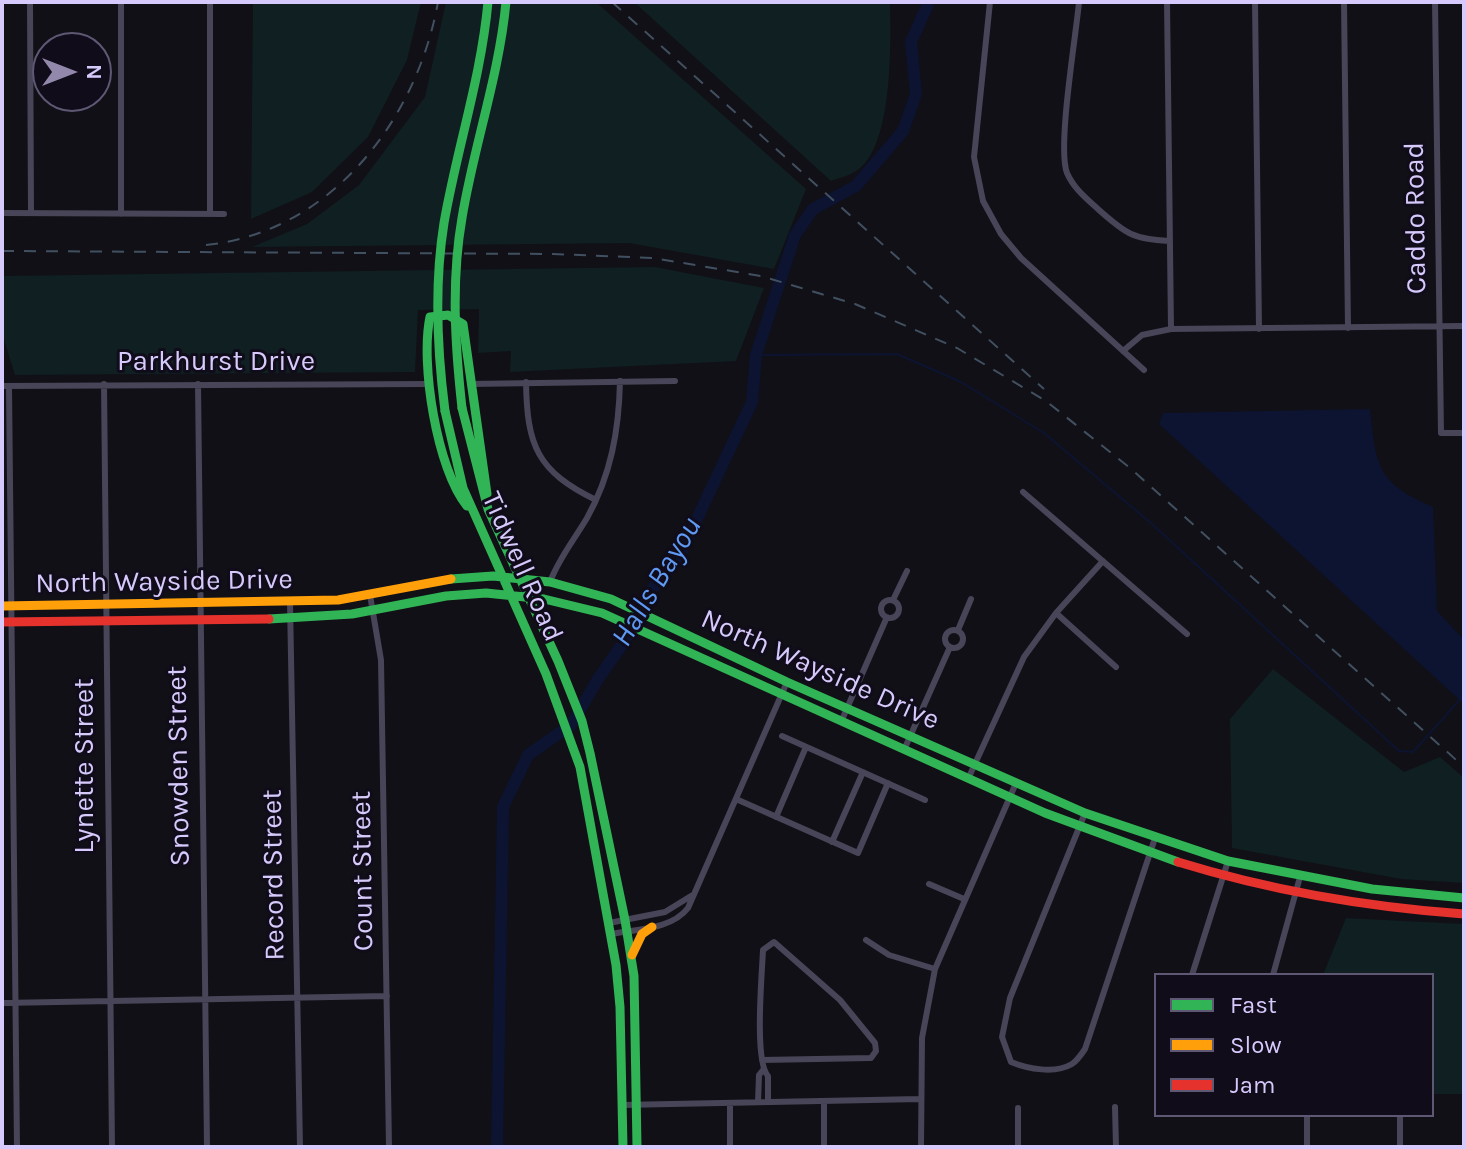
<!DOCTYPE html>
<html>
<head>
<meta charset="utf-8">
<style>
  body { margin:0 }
  #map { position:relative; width:1466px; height:1149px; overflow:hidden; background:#111016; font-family:Karla,sans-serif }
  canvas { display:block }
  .frame { position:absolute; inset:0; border:4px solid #d6c9fb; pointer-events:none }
  .legend { position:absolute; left:1154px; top:973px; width:280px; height:144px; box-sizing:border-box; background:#100c1a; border:2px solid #5f5874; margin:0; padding:10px 14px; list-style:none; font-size:24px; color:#d6c9fb }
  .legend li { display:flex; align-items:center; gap:16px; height:40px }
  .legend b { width:40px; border:2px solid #5f5874 }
  .north { position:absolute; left:32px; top:32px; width:80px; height:80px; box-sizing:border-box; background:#100c1a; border:2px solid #5f5874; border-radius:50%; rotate:90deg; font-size:22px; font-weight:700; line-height:32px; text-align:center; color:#d6c9fb }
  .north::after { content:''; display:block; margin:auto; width:28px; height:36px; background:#9188ab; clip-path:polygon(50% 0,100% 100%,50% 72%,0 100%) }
</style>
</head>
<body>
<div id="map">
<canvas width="1466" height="1149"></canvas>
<div class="frame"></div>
<ul class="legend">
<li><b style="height:10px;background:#30b455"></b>Fast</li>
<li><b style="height:10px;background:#ff9f0a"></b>Slow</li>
<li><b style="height:10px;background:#e5322d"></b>Jam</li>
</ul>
<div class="north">N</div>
</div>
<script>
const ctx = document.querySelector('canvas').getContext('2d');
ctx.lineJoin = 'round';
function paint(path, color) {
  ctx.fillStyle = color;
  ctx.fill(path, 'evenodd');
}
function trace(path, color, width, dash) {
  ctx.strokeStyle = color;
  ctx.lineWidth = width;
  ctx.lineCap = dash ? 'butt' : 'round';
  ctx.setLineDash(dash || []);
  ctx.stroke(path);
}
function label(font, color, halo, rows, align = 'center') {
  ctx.font = font + ' Karla,sans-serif';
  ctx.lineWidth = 6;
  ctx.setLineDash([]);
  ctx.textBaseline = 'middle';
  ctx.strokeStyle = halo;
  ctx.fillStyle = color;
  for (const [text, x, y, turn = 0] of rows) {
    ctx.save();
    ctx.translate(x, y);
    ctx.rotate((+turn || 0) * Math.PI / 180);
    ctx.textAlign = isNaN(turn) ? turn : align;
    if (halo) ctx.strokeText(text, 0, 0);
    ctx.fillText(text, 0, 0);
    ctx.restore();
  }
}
paint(new Path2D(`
  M253,2H421L407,60L368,137L312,192L251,219Z
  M446,2H596L806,189L774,269L629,243L252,247L307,224L359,185L425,97Z
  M634,2H890C891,42 893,143 859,169C852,175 839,178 831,181Z
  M655,267L764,288L736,361L510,372L511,351L478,353L479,309L418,310L415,372L15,375L2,333V276Z
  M1273,669L1404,772L1440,757L1464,778V883L1401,879L1232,848L1230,719Z
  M1346,918L1464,924V1094H1432V975H1323Z`), '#0f1f22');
paint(new Path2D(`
  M1370,409C1376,466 1377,483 1433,507L1437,611L1464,640V704L1159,424L1163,413Z`), '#0c1431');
trace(new Path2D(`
  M756,355L897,354L961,382L1044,433L1152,524L1399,751L1413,752L1464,695`), '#0c1431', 2);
trace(new Path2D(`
  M497,1147L503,807L528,755L571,725L598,679L624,642L652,589L678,559L752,402L756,355L795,235L813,209L856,186L903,131L916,94L911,42L929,2`), '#0c1431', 12);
trace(new Path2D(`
  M30,2L31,213
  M121,2V214
  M990,2L974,157L983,201L1001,234L1021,258L1144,370
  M1079,2C1076,36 1057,147 1067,173C1074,189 1087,199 1099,210C1126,234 1133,239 1169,241
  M1167,2L1171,329
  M1255,2L1259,329
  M1344,2L1348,328
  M1435,2L1441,433H1464
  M2,213L224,214
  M210,214V2
  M1123,351L1142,335L1171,329L1464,326
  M526,382C527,446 537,471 596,500
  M104,384L112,1147
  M198,384L207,1147
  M470,384L675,381
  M2,386L430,384
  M9,386L17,1147
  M1023,492L1187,634
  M550,582C559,558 574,540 587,518C611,475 619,430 620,381
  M370,595L381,660L389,1147
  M893,600L907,571
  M881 609a9 9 0 1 1 18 0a9 9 0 1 1-18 0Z
  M290,602L300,1147
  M1056,613L1116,667
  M945 639a9 9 0 1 1 18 0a9 9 0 1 1-18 0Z
  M958,630L971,599
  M841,722L887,617
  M782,736L925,800
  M904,750L950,647
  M968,779L1024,657L1056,613L1103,561
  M736,799L858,853L888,783
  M1085,813L1010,998L1002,1037L1011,1062C1028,1069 1055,1074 1072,1064C1077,1061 1081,1055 1085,1049L1155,838
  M776,817L806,747
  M832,842L863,772
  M929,884L964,899
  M609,923L665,912L691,896
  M611,934C636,929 671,930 688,908L787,682
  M866,940L889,955L935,969
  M1192,975L1228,861
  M1273,975L1300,877
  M2,1003L387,996
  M762,1060L871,1058L876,1051L875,1043L840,1000L774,942L763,950C762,974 754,1061 768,1076V1102
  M824,1101V1147
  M758,1102L759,1075L763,1070
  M730,1103V1147
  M622,1105L920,1099
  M1115,1107L1116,1147
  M1018,1108V1147
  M1307,1115V1147
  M1400,1115V1147
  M921,1147L922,1038L935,969L1016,783`), '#474557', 6);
trace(new Path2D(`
  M462,408L488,509L558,661L582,721L590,753L625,920L634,976L637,1147
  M445,411L463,488L546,674L580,767L616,965L620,1007L623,1147
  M467,506C437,470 420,363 430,317L448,315L463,324L487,494
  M451,579L493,576L550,582L611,599L787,682L1085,813L1228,861L1372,889L1464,898
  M269,619L352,614L446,596L486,593L544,599L602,613L1045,813L1178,862`), '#30b455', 9);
trace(new Path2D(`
  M2,606L338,600L451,579
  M632,955L642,934L652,927`), '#ff9f0a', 9);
trace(new Path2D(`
  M2,622L269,619
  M1178,862C1272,891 1367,907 1464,914`), '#e5322d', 9);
trace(new Path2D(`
  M612,2L1044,389
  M206,245C332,232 417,119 438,2
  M2,251L553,254L653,258L761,276L855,304L957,348L1046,401L1130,468L1464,767`), '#415060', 2, [12, 10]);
trace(new Path2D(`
  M462,408C455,345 451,281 462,218C474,145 499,76 506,2
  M445,411C437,349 434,285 444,223C457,148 481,78 488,2`), '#30b455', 9);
label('28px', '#d6c9fb', '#100c1a', [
  ["Caddo Road",1416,218,-91],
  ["Parkhurst Drive",216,362],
  ["Tidwell Road",522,567,66],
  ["North Wayside Drive",164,582,-1],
  ["North Wayside Drive",820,670,24],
  ["Lynette Street",85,766,-90],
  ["Snowden Street",179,766,-91],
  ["Count Street",363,871,-91],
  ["Record Street",274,875,-91]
]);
label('italic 30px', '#5e99f4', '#100c1a', [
  ["Halls Bayou",657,582,-59]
]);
</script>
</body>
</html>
